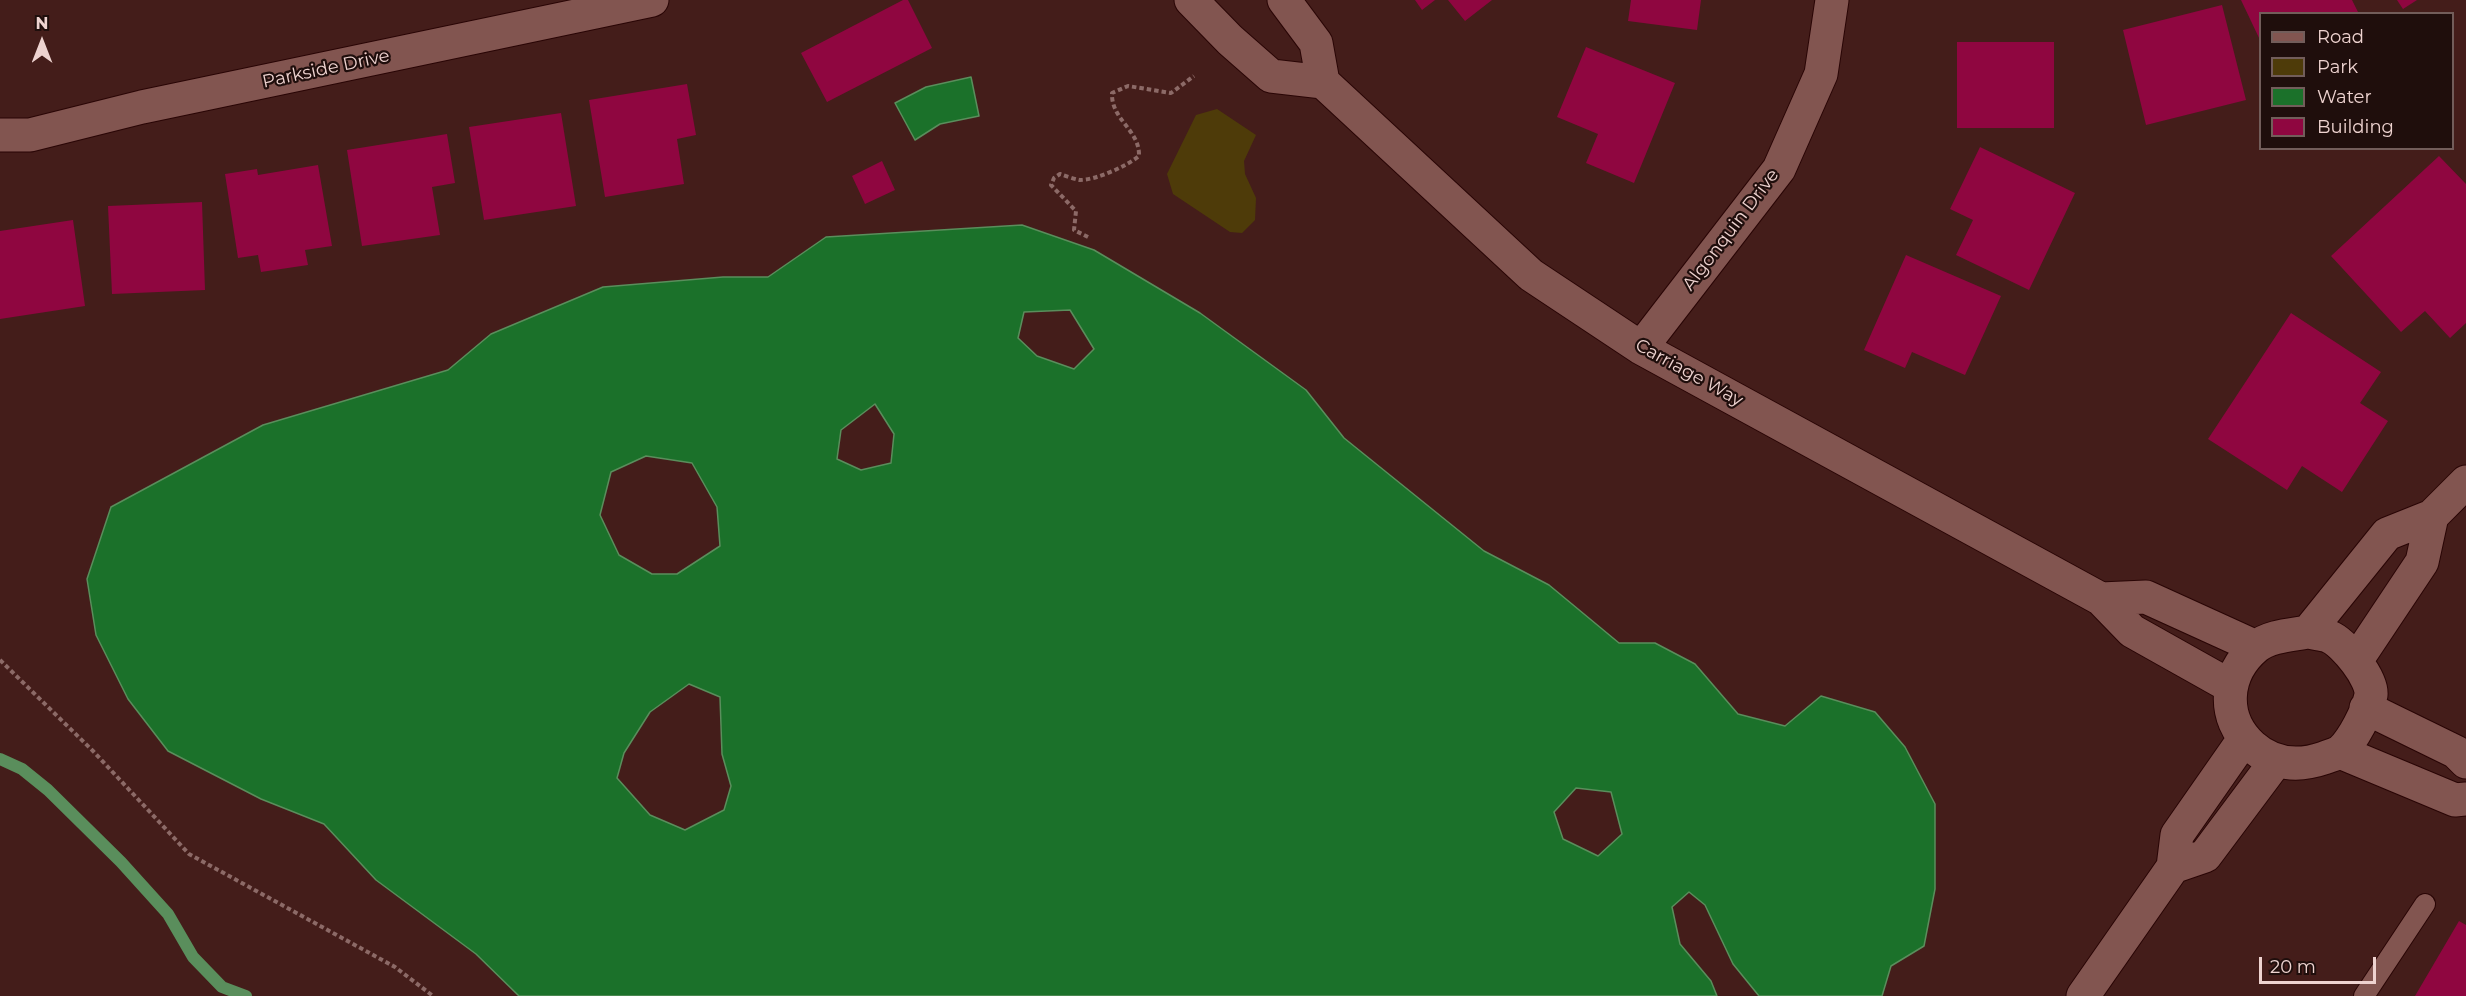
<!DOCTYPE html>
<html>
<head>
<meta charset="utf-8">
<style>
  body { margin:0 }
  #map { position:relative; width:2466px; height:996px; overflow:hidden; background:#441d1a; font-family:Montserrat,sans-serif }
  canvas { display:block }
  .legend { position:absolute; left:2259px; top:12px; width:195px; height:138px; box-sizing:border-box; background:#1f0e0c; border:2px solid #725d5a; margin:0; padding:8px 10px; list-style:none; font-size:18px; color:#eed3d0 }
  .legend li { display:flex; align-items:center; gap:12px; height:30px }
  .legend b { width:30px; border:2px solid #725d5a }
  .north { position:absolute; left:12px; top:12px; width:60px; height:60px; -webkit-text-stroke:4px #1f0e0c; paint-order:stroke; rotate:0deg; font-size:16px; font-weight:700; line-height:24px; text-align:center; color:#eed3d0 }
  .north::after { content:''; display:block; margin:auto; width:21px; height:27px; background:#eed3d0; clip-path:polygon(50% 0,100% 100%,50% 72%,0 100%) }
  .scale { position:absolute; left:2259px; top:957px; width:117px; height:27px; box-sizing:border-box; border:3px solid #eed3d0; border-top:0; padding-left:8px; font-size:18px; line-height:21px; white-space:nowrap; color:#eed3d0; -webkit-text-stroke:4px #1f0e0c; paint-order:stroke }
</style>
</head>
<body>
<div id="map">
<canvas width="2466" height="996"></canvas>
<ul class="legend">
<li><b style="height:8px;background:#825550"></b>Road</li>
<li><b style="height:16px;background:#4e3b09"></b>Park</li>
<li><b style="height:16px;background:#1b712a"></b>Water</li>
<li><b style="height:16px;background:#8f0640"></b>Building</li>
</ul>
<div class="north">N</div>
<div class="scale">20 m</div>
</div>
<script>
const ctx = document.querySelector('canvas').getContext('2d');
ctx.lineJoin = 'round';
function paint(path, color) {
  ctx.fillStyle = color;
  ctx.fill(path, 'evenodd');
}
function trace(path, color, width, dash) {
  ctx.strokeStyle = color;
  ctx.lineWidth = width;
  ctx.lineCap = dash ? 'butt' : 'round';
  ctx.setLineDash(dash || []);
  ctx.stroke(path);
}
function label(font, color, halo, rows, align = 'center') {
  ctx.font = font + ' Montserrat,sans-serif';
  ctx.lineWidth = 4.5;
  ctx.setLineDash([]);
  ctx.textBaseline = 'middle';
  ctx.strokeStyle = halo;
  ctx.fillStyle = color;
  for (const [text, x, y, turn = 0] of rows) {
    ctx.save();
    ctx.translate(x, y);
    ctx.rotate((+turn || 0) * Math.PI / 180);
    ctx.textAlign = isNaN(turn) ? turn : align;
    if (halo) ctx.strokeText(text, 0, 0);
    ctx.fillText(text, 0, 0);
    ctx.restore();
  }
}
paint(new Path2D(`
  M1217,109L1256,135L1244,161L1245,174L1256,198L1255,220L1242,233L1230,232L1173,194L1167,174L1196,115Z`), '#4e3b09');
const water = new Path2D(`
  M971,77L979,116L940,124L915,140L895,103L926,87Z
  M1022,225L1094,250L1200,313L1306,390L1344,438L1484,551L1549,585L1619,643H1655L1695,664L1738,714L1785,726L1821,696L1875,712L1905,747L1935,804V889L1924,946L1891,966L1882,996H1759L1733,964L1705,905L1689,892L1672,907L1680,944L1711,981L1717,996H519L476,954L376,880L324,824L261,799L168,751L128,699L96,635L87,579L111,507L263,425L448,370L491,334L603,287L723,277H768L826,237ZM1070,310L1094,349L1074,369L1037,356L1018,338L1024,312ZM875,404L894,434L891,463L861,470L837,459L841,430ZM646,456L692,463L717,507L720,546L677,574H652L619,555L600,515L611,472ZM689,684L720,697L722,754L731,786L724,810L685,830L650,815L617,778L624,753L650,712ZM1576,788L1611,792L1622,834L1598,856L1563,839L1554,812Z`);
paint(water, '#1b712a');
trace(water, '#5a8e5c', 1.5);
trace(new Path2D(`
  M0,759L22,769L48,790L121,862L168,914L193,957L222,987L246,996`), '#5a8e5c', 12);
paint(new Path2D(`
  M903,0H908L932,48L827,102L801,53Z
  M1415,0H1435L1422,10Z
  M1448,0H1492L1465,21Z
  M1631,0H1701L1697,30L1628,21Z
  M2241,0H2352L2359,14H2260V40Z
  M2397,0H2417L2403,9Z
  M2222,5L2246,100L2146,125L2123,30Z
  M1957,42H2054V128H1957Z
  M1586,47L1675,83L1634,183L1586,163L1598,134L1557,117Z
  M687,84L696,135L677,139L684,184L605,197L589,100Z
  M561,113L576,206L484,220L469,127Z
  M447,134L455,183L432,187L440,235L362,246L347,150Z
  M1980,147L2075,193L2029,290L1956,255L1973,220L1950,209Z
  M2439,156L2466,184V323L2450,338L2425,311L2401,332L2331,256Z
  M882,161L895,190L865,204L852,176Z
  M318,165L332,246L305,250L308,265L261,272L258,255L238,258L225,174L257,169L258,175Z
  M202,202L205,290L112,294L108,206Z
  M73,220L85,306L0,319V231Z
  M1906,255L2001,296L1965,375L1912,352L1905,368L1864,350Z
  M2291,313L2381,372L2360,403L2388,421L2342,492L2302,466L2287,490L2208,439Z
  M2459,921L2466,925V996H2415Z`), '#8f0640');
const lane = new Path2D(`
  M2364,996L2425,904`);
const street = new Path2D(`
  M1191,0L1230,40L1271,76L1323,82L1531,275L1641,348L2101,599L2132,631L2230,686
  M1284,0L1316,43L1323,82
  M0,135H30L142,107L652,0
  M1641,348L1779,169L1821,74L1832,0
  M2101,599L2146,597L2256,647
  M2308,632C2315,634 2324,634 2330,637C2344,643 2373,679 2371,695C2368,711 2353,740 2341,751C2337,754 2329,756 2324,758C2298,767 2273,765 2252,746C2221,718 2224,674 2256,647C2269,636 2291,635 2308,632Z
  M2308,632L2387,534L2432,516L2466,482
  M2356,661L2422,562L2432,516
  M2366,708L2456,752L2466,762
  M2340,752L2455,800L2466,799
  M2173,867L2205,856L2276,761
  M2083,996L2173,867L2177,835L2244,739`);
trace(lane, '#290505', 22);
trace(street, '#290505', 35);
trace(new Path2D(`
  M1088,237L1074,230L1076,211L1051,185L1054,178L1060,174C1066,176 1074,179 1080,180C1096,180 1127,166 1139,156C1140,130 1111,120 1112,93L1128,86L1171,93L1194,76
  M0,660L94,752L189,854L395,967L433,996`), '#8c6a67', 4, [4.5, 3]);
trace(lane, '#825550', 20);
trace(street, '#825550', 33);
label('18px', '#eed3d0', '#1f0e0c', [
  ["Parkside Drive",326,69,-12],
  ["Algonquin Drive",1731,230,-53],
  ["Carriage Way",1689,373,29]
]);
</script>
</body>
</html>
